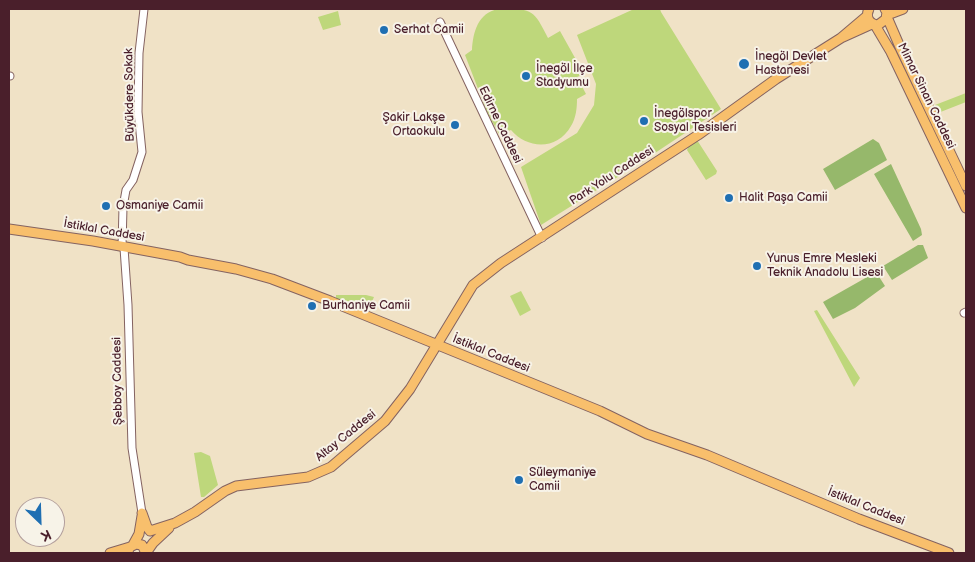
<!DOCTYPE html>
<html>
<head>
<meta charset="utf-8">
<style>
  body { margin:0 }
  #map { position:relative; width:975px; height:562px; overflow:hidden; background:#f0e2c6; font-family:"Balsamiq Sans",sans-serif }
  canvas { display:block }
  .frame { position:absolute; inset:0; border:10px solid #4a1f2b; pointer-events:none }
  .north { position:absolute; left:15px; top:497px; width:50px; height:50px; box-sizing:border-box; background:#f7f3e8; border:1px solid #b29e9c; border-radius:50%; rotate:156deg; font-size:14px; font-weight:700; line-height:20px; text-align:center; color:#4a1f2b }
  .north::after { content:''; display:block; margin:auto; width:18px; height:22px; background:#1f6fb2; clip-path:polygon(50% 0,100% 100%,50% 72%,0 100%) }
</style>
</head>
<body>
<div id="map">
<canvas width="975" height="562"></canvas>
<div class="frame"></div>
<div class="north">K</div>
</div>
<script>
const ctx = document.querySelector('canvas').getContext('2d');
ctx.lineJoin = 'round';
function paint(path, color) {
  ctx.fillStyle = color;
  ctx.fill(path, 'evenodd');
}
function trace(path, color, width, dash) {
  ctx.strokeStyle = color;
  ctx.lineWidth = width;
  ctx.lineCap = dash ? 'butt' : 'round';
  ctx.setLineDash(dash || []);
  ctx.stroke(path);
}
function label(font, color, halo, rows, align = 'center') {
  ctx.font = font + ' "Balsamiq Sans",sans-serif';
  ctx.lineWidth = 4;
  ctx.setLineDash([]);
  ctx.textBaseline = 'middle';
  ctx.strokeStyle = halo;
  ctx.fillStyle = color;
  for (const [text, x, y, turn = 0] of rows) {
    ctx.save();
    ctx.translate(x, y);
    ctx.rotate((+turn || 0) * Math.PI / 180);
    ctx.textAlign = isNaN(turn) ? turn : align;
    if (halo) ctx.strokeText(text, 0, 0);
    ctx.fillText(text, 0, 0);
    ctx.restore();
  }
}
paint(new Path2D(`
  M498,9C532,9 533,8 548,38L560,31L584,74L577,77L586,94L577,99C577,108 576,118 571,126C557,151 527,149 511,130L499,134L487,112L465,55L472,50C473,32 478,13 498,9Z
  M634,9H660L661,12L721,109L640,163L541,225L521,167L577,133L594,105L596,84L577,35Z
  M338,11L341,25L323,30L318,17Z
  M966,93V102L938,113L935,105Z
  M697,140L717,171L716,174L706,180L687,150L689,145Z
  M521,291L531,310L520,316L510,296Z
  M336,295H366L374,297L369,308H359L336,298Z
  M817,310L860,378L854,387L814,311Z
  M201,452L210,456L218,485L204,497H201L194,453Z`), '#bed77b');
paint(new Path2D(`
  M873,139L879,143L887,160L835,190L823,169Z
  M891,164L921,229L922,235L913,241L874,174Z
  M918,245H923L928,258L892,280L883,266Z
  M876,272L885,286L855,308L833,319L823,302Z`), '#96b86b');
const minor = new Path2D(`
  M440,22L542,238
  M9,76H10
  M122,247L123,207L126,190L133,180L142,152L138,112L139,53L144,9
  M124,248L128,305L132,448L142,513
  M964,313L966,312`);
const major = new Path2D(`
  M869,9C865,17 869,24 878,25L886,19L887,12L885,9
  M887,15L903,9
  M867,16L841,38L872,24
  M887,17L900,47L966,186
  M875,25L891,52L966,208
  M9,229L93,241L180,257L188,260L236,269L272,279L330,301L600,411L647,434L707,455L859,519L949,553
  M142,513L147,527L150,531L175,523L195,512L225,491L236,486L308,477L331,467L385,421L410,389L473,285L501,263L698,135L776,79L841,38
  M133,545L139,534L142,516
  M110,553L130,547
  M127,553L130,547L136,544L142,545L146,553
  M146,553L153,543L169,528`);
trace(minor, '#846361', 9);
trace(major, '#846361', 11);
trace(minor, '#fff', 7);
trace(major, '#f8bf6c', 9);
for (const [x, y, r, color] of [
  [384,30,5,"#1f6fb2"],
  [744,64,6,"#1f6fb2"],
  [526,76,5,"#1f6fb2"],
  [644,121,5,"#1f6fb2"],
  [455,125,5,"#1f6fb2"],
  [729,198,5,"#1f6fb2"],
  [106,206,5,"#1f6fb2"],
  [757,266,5,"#1f6fb2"],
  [312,306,5,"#1f6fb2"],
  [519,480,5,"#1f6fb2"]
]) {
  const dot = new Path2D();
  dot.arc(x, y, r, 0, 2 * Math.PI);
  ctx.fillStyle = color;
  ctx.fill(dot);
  trace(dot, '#f7f3e8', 2);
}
label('12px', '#4a1f2b', '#f7f3e8', [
  ["Serhat Camii",394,30],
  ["İnegöl Devlet",755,57],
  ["Hastanesi",755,71],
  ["İnegöl İlçe",536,69],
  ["Stadyumu",536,83],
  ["İnegölspor",654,114],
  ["Sosyal Tesisleri",654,128],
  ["Şakir Lakşe",445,118,"right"],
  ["Ortaokulu",445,132,"right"],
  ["Halit Paşa Camii",739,198],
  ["Osmaniye Camii",116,206],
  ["Yunus Emre Mesleki",767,259],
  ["Teknik Anadolu Lisesi",767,273],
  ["Burhaniye Camii",322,306],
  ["Süleymaniye",529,473],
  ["Camii",529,487]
], 'left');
label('12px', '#4a1f2b', '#f7f3e8', [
  ["Büyükdere Sokak",130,95,-91],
  ["Mimar Sinan Caddesi",926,96,64],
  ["Edirne Caddesi",500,125,64],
  ["Park Yolu Caddesi",612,176,-33],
  ["İstiklal Caddesi",104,231,10],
  ["İstiklal Caddesi",491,354,22],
  ["Şebboy Caddesi",118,381,-91],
  ["Altay Caddesi",346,436,-39],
  ["İstiklal Caddesi",866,507,22]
]);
</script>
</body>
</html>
